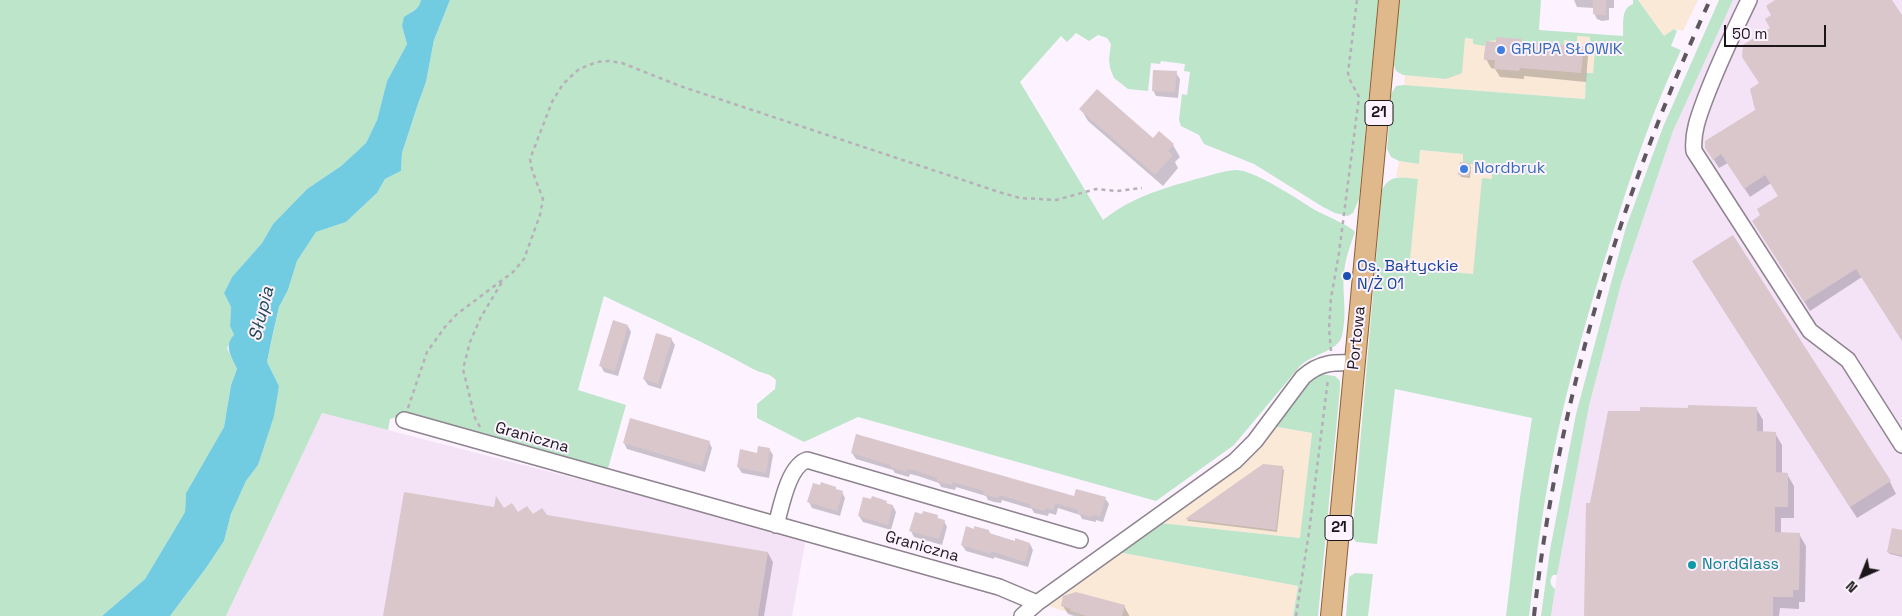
<!DOCTYPE html>
<html>
<head>
<meta charset="utf-8">
<style>
  body { margin:0 }
  #map { position:relative; width:1902px; height:616px; overflow:hidden; background:#fdf2ff; font-family:"Space Grotesk",sans-serif }
  canvas { display:block }
  .north { position:absolute; left:1837px; top:551px; width:50px; height:50px; -webkit-text-stroke:4px #fdf2ff; paint-order:stroke; rotate:224deg; font-size:14px; font-weight:700; line-height:20px; text-align:center; color:#1a161a }
  .north::after { content:''; display:block; margin:auto; width:18px; height:22px; background:#1a161a; clip-path:polygon(50% 0,100% 100%,50% 72%,0 100%) }
  .scale { position:absolute; left:1724px; top:25px; width:102px; height:22px; box-sizing:border-box; border:2px solid #1a161a; border-top:0; padding-left:6px; font-size:15px; line-height:18px; white-space:nowrap; color:#1a161a; -webkit-text-stroke:4px #fdf2ff; paint-order:stroke }
</style>
</head>
<body>
<div id="map">
<canvas width="1902" height="616"></canvas>
<div class="north">N</div>
<div class="scale">50 m</div>
</div>
<script>
const ctx = document.querySelector('canvas').getContext('2d');
ctx.lineJoin = 'round';
function paint(path, color) {
  ctx.fillStyle = color;
  ctx.fill(path, 'evenodd');
}
function trace(path, color, width, dash) {
  ctx.strokeStyle = color;
  ctx.lineWidth = width;
  ctx.lineCap = dash ? 'butt' : 'round';
  ctx.setLineDash(dash || []);
  ctx.stroke(path);
}
function label(font, color, halo, rows, align = 'center') {
  ctx.font = font + ' "Space Grotesk",sans-serif';
  ctx.lineWidth = 4;
  ctx.setLineDash([]);
  ctx.textBaseline = 'middle';
  ctx.strokeStyle = halo;
  ctx.fillStyle = color;
  for (const [text, x, y, turn = 0] of rows) {
    ctx.save();
    ctx.translate(x, y);
    ctx.rotate((+turn || 0) * Math.PI / 180);
    ctx.textAlign = isNaN(turn) ? turn : align;
    if (halo) ctx.strokeText(text, 0, 0);
    ctx.fillText(text, 0, 0);
    ctx.restore();
  }
}
paint(new Path2D(`
  M1638,0H1698L1683,31L1674,29L1664,36Z
  M1577,36L1590,37L1595,48L1593,73L1586,74L1585,99L1404,85L1405,75L1446,79L1465,38L1486,41L1496,37L1564,44V40Z
  M1420,150L1501,157L1489,284L1408,276L1418,179L1396,177L1399,161L1419,164Z
  M1272,426L1312,433L1301,538L1160,523Z
  M1118,552L1298,586L1293,616H1082L1044,605Z`), '#fbe9d8');
paint(new Path2D(`
  M1733,0H1902V616H1551L1560,554L1589,406L1621,284L1673,131Z
  M322,413L806,538L792,616H226Z`), '#f4e3f7');
paint(new Path2D(`
  M0,0H421V5L410,13L402,26L407,44L387,81L377,120L366,143L341,166L307,189L273,224L262,243L232,277L224,293L231,307L230,326L234,335L227,348L237,369L231,385L224,427L186,493L185,512L145,579L102,616H0Z
  M450,0H1378L1359,199L1353,213L1348,216L1335,213L1323,207L1254,164L1204,144L1199,135L1181,126L1179,120L1182,94L1187,95L1190,72L1184,71L1185,64L1161,61L1160,64L1151,63L1148,91L1128,89L1114,78L1110,68L1109,59L1111,44L1107,38L1098,35L1089,41L1076,33L1067,42L1061,36L1020,82L1103,220C1133,196 1167,187 1204,177C1214,174 1227,170 1237,170C1256,171 1299,200 1315,210C1324,215 1351,226 1355,232C1351,243 1347,254 1345,265C1341,285 1346,304 1344,323C1343,329 1343,337 1339,342C1330,353 1311,355 1300,366L1234,445L1156,501L858,417L804,442L757,418V404L775,389L776,380C768,372 762,374 753,369C704,342 654,320 604,296L578,390L626,405L607,472L403,415L390,419L388,430L322,413L226,616H170L206,568L224,541L231,514L246,481L258,465L279,386L267,362L279,307L288,290L297,261L316,232L346,222L377,193L385,179L401,171L402,153L418,104L426,82L434,40Z
  M1399,0H1541L1539,30L1623,36C1624,24 1620,9 1633,4V0H1638L1664,36L1674,29L1677,31L1671,46L1681,50C1652,112 1630,177 1610,242C1592,300 1575,358 1561,418C1546,483 1537,550 1529,616H1506L1520,497L1532,418L1395,389L1377,544L1356,542L1352,537L1382,190C1389,174 1402,177 1418,179L1409,270L1422,271V269L1473,274L1482,178L1492,179V167L1463,163V154L1420,150L1419,164L1399,161L1391,157L1387,149L1391,94L1396,86L1404,85L1585,99L1586,73H1593L1595,49L1589,48L1590,37L1577,36V42L1564,40V45L1521,42L1522,39L1486,41L1485,46L1473,44V39L1465,38L1462,73L1446,79L1403,75L1396,71L1394,65Z
  M1719,0H1733L1673,131L1621,284L1589,406L1557,575H1553C1549,580 1550,585 1555,589L1551,616H1541L1550,550L1576,414L1626,227L1663,127Z
  M1320,374L1335,376L1340,381V388L1318,616H1293L1298,586L1118,552L1160,523L1300,538L1312,433L1272,426L1307,381Z
  M1355,573L1373,574L1368,616H1346L1349,577Z`), '#bde5ca');
paint(new Path2D(`
  M421,0H450L434,40L426,82L418,104L402,153L401,171L385,179L377,193L346,222L316,232L297,261L288,290L279,307L272,338L267,362L279,386L274,416L258,465L246,481L231,514L224,541L206,568L170,616H102L145,579L185,512L186,493L224,427L231,385L237,369C232,357 223,346 234,335L230,326L231,307L224,293L232,277L262,243L273,224L307,189L341,166L366,143L377,120L387,81L407,44L402,26L404,17C411,12 420,9 421,0Z`), '#72cce1');
paint(new Path2D(`
  M1574,0H1614V8H1609V20L1602,21L1597,19L1594,13V8L1577,7Z
  M1778,0H1891L1902,18V340L1862,277L1810,311L1759,230L1779,197L1771,183L1750,197L1728,163L1719,168L1712,157L1756,110L1773,15Z
  M1521,40L1523,43L1583,47L1588,56L1586,82L1524,76V79L1500,77L1495,69L1491,68L1486,59L1497,43Z
  M1176,73L1180,79L1178,98L1156,96L1153,90Z
  M1081,109L1153,140L1173,145L1180,157L1175,162L1178,168L1163,186L1088,121Z
  M1469,165L1471,167L1470,178L1461,177L1460,175Z
  M1700,273L1890,482L1896,494L1857,518Z
  M628,326L631,332L618,376L604,372L601,366Z
  M671,339L675,345L661,389L648,385L644,379Z
  M1756,408L1763,420V433H1775L1782,445V474H1787L1794,486V518H1781V534H1799L1806,546L1805,602H1799V609L1780,608L1779,616H1585L1591,505Z
  M709,442L712,448L705,472L627,449L624,443Z
  M770,450L773,455L769,478L742,473L738,467Z
  M852,453L1075,497L1105,498L1109,504L1103,522L1096,520V522L1082,519L1080,515L1058,508L1056,515L1049,513L1048,516L1034,513L1032,509L1002,500L1001,503L994,502L988,500L986,496L956,487L955,490L941,487L939,483L918,476L910,474L909,477L895,473L893,470L856,459Z
  M1264,465L1282,468L1284,470L1277,532L1188,521L1187,520Z
  M835,488L837,491L842,492L845,498L840,516L812,508L809,502Z
  M886,502L888,505L893,506L896,512L891,530L863,522L859,516Z
  M504,510L533,516L546,517L768,553L773,562L764,616H385Z
  M923,515L937,516L939,520L944,521L947,527L942,545L914,537L911,531Z
  M974,530L989,531L991,535L1016,542L1030,544L1033,550L1028,567L994,557V559L966,551L962,545Z
  M1902,532V557L1890,554L1888,552Z
  M1063,606H1124L1129,615V616H1074L1068,614Z`), '#0003');
paint(new Path2D(`
  M1593,0H1606V15H1598L1593,14Z
  M1775,0H1892L1902,15V341L1856,269L1804,302L1752,221L1760,215L1757,209L1778,196L1765,175L1744,189L1721,154L1713,160L1705,148V141L1755,110L1750,89L1759,83L1742,57L1743,45L1770,28L1765,19L1771,15L1766,6Z
  M1496,37L1522,39L1521,42L1584,46L1581,73L1520,68L1519,71L1494,69L1495,60H1484V55L1486,41L1496,42Z
  M1153,70L1177,71L1175,92L1152,91Z
  M1097,89L1153,138L1159,131L1174,144L1168,151L1173,155L1155,175L1079,109Z
  M1460,162L1470,163L1469,176L1458,175Z
  M1733,235L1891,481L1850,507L1692,261Z
  M613,320L628,325L615,371L599,366Z
  M656,333L672,338L658,384L643,379Z
  M1688,405L1757,407V431L1776,432V472L1788,473V507H1775V532L1800,533L1799,590H1793V597H1773V616H1584L1586,503H1590L1608,411H1640V407L1688,408Z
  M630,418L710,441L702,466L623,443Z
  M856,434L1074,496L1076,489L1106,497L1100,517L1093,514L1092,517L1077,513L1078,510L1055,503L1053,510L1046,508L1045,511L1029,507L1030,504L1023,502L999,495L998,498L990,496L983,494L984,491L953,482L952,485L937,481V478L914,470L907,469L906,472L890,467L891,465L851,453Z
  M758,446L770,448L766,473L737,467L740,449L757,453Z
  M1263,464L1283,466L1276,530L1185,519Z
  M821,482L836,487V489L843,491L837,511L807,502L813,483L820,485Z
  M404,492L494,507L496,496L504,508L512,503L518,512L527,506L533,514L542,508L547,515L768,552L758,616H383Z
  M872,496L887,501L886,503L893,505L888,525L858,516L863,497L871,499Z
  M923,511L938,515L937,518L945,520L939,539L909,531L915,512L922,514Z
  M966,526L974,529V526L989,530V533L1015,541V538L1030,543L1025,562L991,551V554L961,545Z
  M1892,528L1902,530V556L1887,552Z
  M1076,592L1125,605L1122,616H1086L1070,611L1071,609L1061,606L1063,596Z`), '#d9c7cc');
const minor = new Path2D(`
  M1749,0C1733,33 1718,65 1705,99C1699,115 1692,133 1694,151L1810,331L1848,360L1902,445
  M404,420L999,587L1037,603
  M776,525C781,508 788,466 807,460L1080,540
  M1022,616L1037,603L1235,461L1255,441L1303,377C1320,362 1334,362 1355,363`);
const major = new Path2D(`
  M1331,616L1389,0`);
trace(minor, '#8e838f', 18);
trace(major, '#8c6132', 22);
trace(new Path2D(`
  M1331,351L1329,328L1331,298L1339,253L1359,97L1350,80L1348,73L1357,0
  M408,408L427,352L445,327L457,314L513,272L524,259L540,215L543,199L532,170L530,159L552,102L563,84L579,69L597,62L609,61L622,63L680,86L1002,193L1020,198L1056,200L1096,189L1117,191L1142,188
  M480,427L475,418L463,369L470,342L481,317L502,282
  M1296,616L1309,532L1328,379`), '#b8afba', 2.5, [4, 4]);
trace(minor, '#fff', 15);
trace(major, '#dfb88c', 20);
trace(new Path2D(`
  M1534,616C1557,403 1621,194 1710,0`), '#5d575e', 4, [9, 9]);
for (const [x, y, r, color] of [
  [1501,50,5,"#3f7fe0"],
  [1464,169,5,"#3f7fe0"],
  [1347,276,5,"#1a4fb4"],
  [1692,565,5,"#0f9aa8"]
]) {
  const dot = new Path2D();
  dot.arc(x, y, r, 0, 2 * Math.PI);
  ctx.fillStyle = color;
  ctx.fill(dot);
  trace(dot, '#fdf2ff', 2);
}
for (const [x, y, w] of [
  [1379,113,28],
  [1339,528,28]
]) {
  const box = new Path2D();
  box.roundRect(x - w / 2, y - 12.5, w, 25, 4);
  ctx.fillStyle = '#fdf2ff';
  ctx.fill(box);
  trace(box, '#1a161a', 1);
}
label('bold 15px', '#1a161a', null, [
  ["21",1379,113],
  ["21",1339,528]
]);
label('16px', '#366cbe', '#fdf2ff', [
  ["GRUPA SŁOWIK",1511,50],
  ["Nordbruk",1474,169]
], 'left');
label('16px', '#164399', '#fdf2ff', [
  ["Os. Bałtyckie",1357,267],
  ["N/Ż 01",1357,285]
], 'left');
label('16px', '#1a161a', '#fdf2ff', [
  ["Portowa",1357,338,-84],
  ["Graniczna",532,438,16],
  ["Graniczna",922,547,16]
]);
label('16px', '#0d838f', '#fdf2ff', [
  ["NordGlass",1702,565]
], 'left');
label('italic 18px', '#204952', '#fdf2ff', [
  ["Słupia",262,314,-76]
]);
</script>
</body>
</html>
